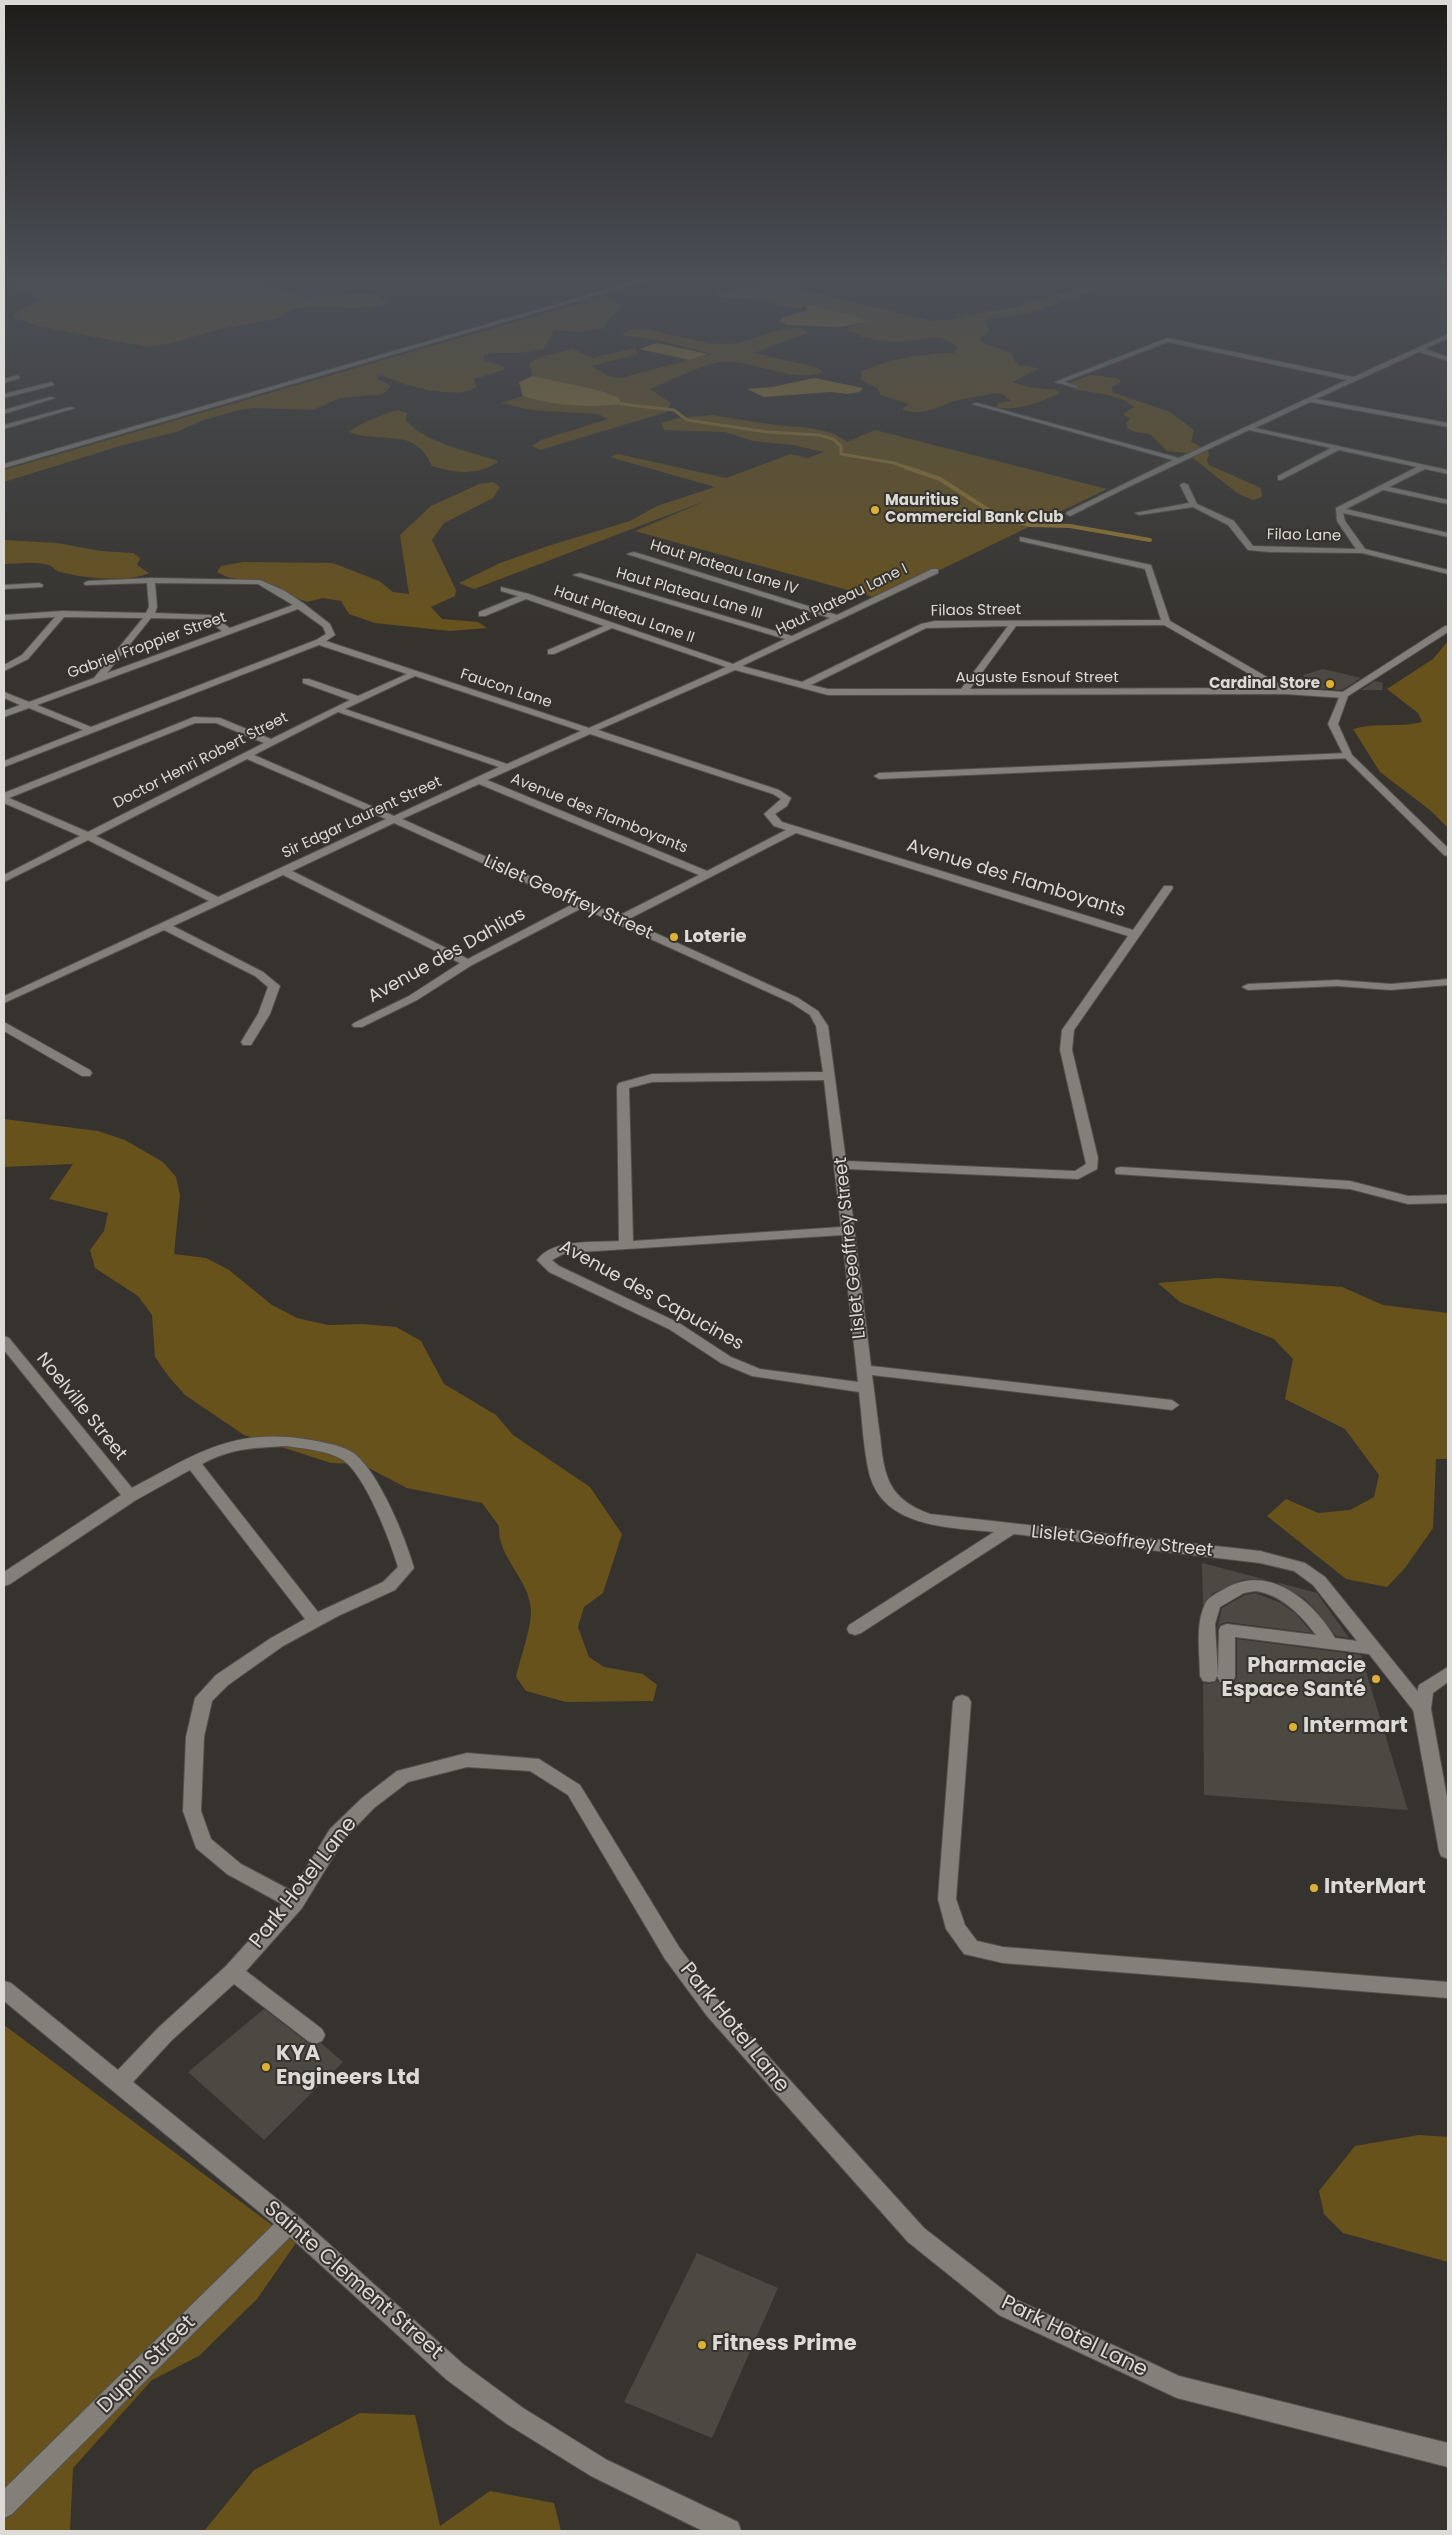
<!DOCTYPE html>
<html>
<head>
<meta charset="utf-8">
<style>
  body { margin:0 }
  #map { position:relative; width:1452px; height:2535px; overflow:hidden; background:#36332e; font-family:Poppins,sans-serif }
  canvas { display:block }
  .frame { position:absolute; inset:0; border:5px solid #dbdad6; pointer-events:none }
</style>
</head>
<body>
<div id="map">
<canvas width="1452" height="2535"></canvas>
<div class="frame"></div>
</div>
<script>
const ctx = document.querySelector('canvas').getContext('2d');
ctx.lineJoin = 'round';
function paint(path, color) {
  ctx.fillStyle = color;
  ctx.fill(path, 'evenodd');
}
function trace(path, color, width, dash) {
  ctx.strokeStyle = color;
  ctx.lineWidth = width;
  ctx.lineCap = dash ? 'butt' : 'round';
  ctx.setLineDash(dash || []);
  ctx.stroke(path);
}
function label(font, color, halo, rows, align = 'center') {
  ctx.font = font + ' Poppins,sans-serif';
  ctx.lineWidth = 4;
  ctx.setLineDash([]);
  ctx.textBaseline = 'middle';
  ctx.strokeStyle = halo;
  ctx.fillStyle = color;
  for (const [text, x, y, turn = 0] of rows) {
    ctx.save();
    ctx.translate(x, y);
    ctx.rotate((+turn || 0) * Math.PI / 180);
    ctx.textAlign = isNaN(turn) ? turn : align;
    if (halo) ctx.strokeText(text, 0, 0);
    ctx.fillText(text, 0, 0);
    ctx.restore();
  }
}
paint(new Path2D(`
  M16,279H247L306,297L363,294L376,295L388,301C372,314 317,303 294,309C288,310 284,316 278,318C261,323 243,324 226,328C199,334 175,344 148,347L37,326L12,317L22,309L40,301L39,297L4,284V282Z
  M746,279H802L799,282L804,289L818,294L932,321L955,319L971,314L1012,308L1082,287H1094V290L1038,311L986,320L985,323L990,332L980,338L981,342L1011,353C1019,372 1022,362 1038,369L1012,382L1029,387L1057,390L1060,392L1059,394C1038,402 1018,412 996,407L999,403L1011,401L1004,395L997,393C984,395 969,398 955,401C939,406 919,418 902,409L908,405L906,403L881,395L877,388L861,380V372C882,360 929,352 954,353L958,348C941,331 922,340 902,342C889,343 874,339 862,337L859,334L846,330L866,322L864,319L812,305L797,308L743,298L718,297L714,294L759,284Z
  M604,296L613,298L622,307L607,321L605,328L581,332L554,330L544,349L519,353H491L483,356L484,360L503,366L504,370L474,379L476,387C464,397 431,391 415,387C401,384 391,377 377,375L378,379L391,386L383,394L340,398L313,410L253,408L239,410L204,420L176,432L120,446L4,482V470Z
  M643,328C665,333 707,345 727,344C753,343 775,326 802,328L808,333L754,353L815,367L824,372C795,383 762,364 733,362C709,359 673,380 650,389L671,403L667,412L540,450L532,446L541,440L608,419L598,414L531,410L501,403L523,396L541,401L563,384L533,376L529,364L537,358L573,349L593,358L635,348L638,354L591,366L609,376L621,378L711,354L657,340L621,335L630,330Z
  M1090,375L1117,378L1121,382L1112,387V392L1170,412L1194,430L1191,442L1208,450L1209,455L1207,460L1209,465L1261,488L1262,497L1253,500L1237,493L1187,453L1167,451L1150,434L1135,432L1127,428L1126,423L1130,419L1123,414L1134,407C1113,389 1079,395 1065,385Z
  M397,410L407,413L406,420C423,442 470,452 496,460L498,462C476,476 455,473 432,466C416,426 380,444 349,432C356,425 386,413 397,410Z
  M712,415C731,418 750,421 769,424C795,428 826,425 847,442L875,430L1107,489L880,599L635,531L708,500L474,589L459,583L500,563L548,546L630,521L657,506L715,487L610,457L618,454L726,478L791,454L808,458L824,452L793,445L753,441L725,432L664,430L661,423L678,418Z
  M493,482L500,487L493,498L444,523L432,540L456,590L455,596L431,607L442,619L478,622L487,628L450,631L375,623L349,614L341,601L323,598L307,602L259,583L227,577L217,572L221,566L243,562L333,563L379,581L393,592L409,594L400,535L431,506L479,484Z
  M4,540L57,543L101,551L133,553L140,558L137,565L149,573C128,583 83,578 60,572C56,571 54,568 51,566C37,560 18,564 4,564Z
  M1448,641V828L1430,810L1380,772L1353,729C1376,722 1399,728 1422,722L1418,713L1387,689L1433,659Z
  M4,1119L98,1131L125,1140L163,1162L176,1177L180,1195L174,1254L206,1258L229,1270L272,1305L297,1318L328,1325L363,1324L396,1327L421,1341L444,1384L496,1415L513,1435L590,1487L622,1534L603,1593L584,1607L578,1627L589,1657L604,1667L643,1674L657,1685L653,1701L566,1702L526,1691L516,1677C520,1660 531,1628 531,1612C531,1580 497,1558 499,1526L482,1503L407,1488L361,1464L331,1463L244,1435L185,1395L169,1377L155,1357L152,1315L138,1296L95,1268L90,1250L104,1231L108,1213L49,1199L73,1164L4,1167Z
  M1217,1278L1342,1287L1383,1305L1448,1313V1459H1436L1433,1528L1405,1568L1387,1587L1346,1579L1267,1516L1286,1499L1318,1513L1350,1510L1374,1497L1379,1475L1345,1429L1285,1399L1293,1359L1274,1339L1180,1302L1158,1283Z
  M4,2025L296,2243L257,2299L199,2356L152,2380L73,2468L70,2531H4Z
  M1419,2135L1448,2137V2262L1343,2233L1324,2214L1319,2191L1355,2146Z
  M360,2413L415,2415L440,2526L490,2491L554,2503L561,2531H204L254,2470Z`), '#68521c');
paint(new Path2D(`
  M812,305L865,319L866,322L841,327L787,325L780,322L781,318L806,311V306Z
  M657,343L708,354L690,360L639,349Z
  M533,376L601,391L619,398L621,404C587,408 555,406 523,396L519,382Z
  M814,378L863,388L860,392L847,394L830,392L764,397L747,389L772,387Z`), '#93772f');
trace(new Path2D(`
  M621,404L674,410L687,420L767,432L819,435L833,439L841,446V454L894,463L908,468`), '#93772f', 3);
trace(new Path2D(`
  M905,467L940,479L993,513L1006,518L1030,525L1070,526L1150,540`), '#93772f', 4);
paint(new Path2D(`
  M1323,669L1361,678L1342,690L1310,688L1303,675Z
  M1375,681L1383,683L1382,690H1361Z
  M1202,1563L1271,1581L1258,1579L1242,1580L1213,1593L1203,1605Z
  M1276,1582L1317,1593L1349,1638L1336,1636L1316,1610L1304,1598Z
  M1255,1593L1281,1603L1296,1614L1312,1633L1227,1622L1220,1624L1217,1630L1222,1608L1245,1595Z
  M1237,1639L1361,1655L1408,1810L1204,1795L1203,1683L1209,1684L1217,1681L1220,1684L1226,1685L1234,1683L1237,1677Z
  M264,2009L307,2042L314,2046L321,2043L343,2062L264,2140L188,2072Z
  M697,2253L778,2288L712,2438L624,2402Z`), '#4c4943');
const minor = new Path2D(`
  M1448,334V338L1425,349L1448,357V361L1419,352L1316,399L1448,423V427L1310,402L1255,428L1448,470V474L1425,469L1389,487L1448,500V504L1383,490L1346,509L1448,533V537L1343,513L1345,521L1365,549L1448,570V574L1362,553L1270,552L1248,550L1228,525L1193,507L1139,515L1135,513L1189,503L1180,485L1184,483L1188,485L1197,504L1234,521L1253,546L1356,549L1337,521L1336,508L1417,467L1339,450L1281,480H1278V476L1331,448L1249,430L1124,489L1070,516L1066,514L1067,512L1173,460L972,404L977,403L1179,458L1347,380L1168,342L1064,382L1077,386V388L1055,382L1167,338L1353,377Z
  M18,375L20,378L4,383V379Z
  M52,382L54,385L4,398V394Z
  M50,397L55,398L4,414V410Z
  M70,407L75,408L4,429V425Z
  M1020,537L1151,565L1170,621L1286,688L1344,692L1349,695L1344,698L1285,694L828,695L735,670L598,730L779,790L791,798L787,806L775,814L782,822L1133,930L1164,886H1172L1173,888L1074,1030L1072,1050L1098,1158L1097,1169L1078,1179L847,1169L871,1366L1172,1400L1179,1405L1172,1410L872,1375C875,1396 877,1416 880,1436C884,1476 888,1499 930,1514L1260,1551L1305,1563L1325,1577L1428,1704L1431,1709L1428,1714L1422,1716L1416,1714L1369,1654L1235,1637V1677L1232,1682L1226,1683L1220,1682L1217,1676L1215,1681L1209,1682L1203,1681L1200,1676C1200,1652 1195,1626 1205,1604C1208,1597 1219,1592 1226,1588C1270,1564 1313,1601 1335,1638L1357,1641L1313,1585L1294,1571L1260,1563L1014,1534L861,1633L855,1635L849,1633L847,1629L849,1625L994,1532C947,1527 879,1528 868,1468C863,1443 862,1417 859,1392L752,1376L721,1363L669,1329L549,1272L537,1260C553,1238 595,1243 619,1241L617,1086L619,1083L652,1074L823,1072L816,1026L810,1015L790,1002L582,908L472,965L417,1000L362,1027H354L352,1025L354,1023L409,996L460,963L283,875L173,926L263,972L280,986L270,1014L251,1045H243L241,1042L258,1014L268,987L255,976L164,930L4,1003V996L209,901L88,840L4,882V875L80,836L4,803V793L194,717L220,718L271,739L350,700L303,683V679H309L358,696L407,674L319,645L4,767V761L83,730L29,708L4,717V711L20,705L4,698V692L29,702L94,678L143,618L64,617L28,659L4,671V665L22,655L55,617L4,620V615L62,611L146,613L149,607L147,583L85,585L84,583L88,581L151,578L260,580L285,591L303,603L330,624L335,635L326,641L589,728L726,667L612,628L554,654H548V650L604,626L526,599L485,616H479V612L518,596L501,591V587L529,594L733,664L785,639L573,575L580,573L792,636L830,618L627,554L634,552L837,615L932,569H938V573L742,666L802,682L921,624L935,621L1161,620L1145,569L1020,541ZM155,583L258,584L293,605L230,628L210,615L155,613L157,607ZM298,609L323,627L326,634L316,640L91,727L37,705ZM151,618L200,619L207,620L222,631L107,673ZM1164,625L1274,688L970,689L1016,626ZM1008,626L961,689H828L811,685L926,628ZM415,676L581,731L507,764L345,709ZM338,712L499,767L394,816L254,755ZM195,723H216L264,743L88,832L9,798ZM590,734L773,794L781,799L764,814L774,826L786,830L707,871L487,780ZM247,759L386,819L218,897L96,836ZM479,784L699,875L618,916L402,819ZM394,823L573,904L468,959L292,871ZM796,833L1128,936L1062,1030L1060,1050L1086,1164L1075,1171L846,1161L828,1026L818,1011L798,998L627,920ZM824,1080L841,1227L633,1241L629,1088L652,1082ZM842,1235L858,1382L760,1369L731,1357L679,1323L559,1266L552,1260L565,1253ZM1255,1591C1281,1594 1301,1615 1316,1635L1227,1624L1221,1626L1219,1630L1218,1675L1215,1624L1220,1607L1244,1593Z
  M39,583L43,585L42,587L4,589V585Z
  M1348,753L1351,754V758L879,779L874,776L879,773Z
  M1448,979V985L1391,990L1337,986L1248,990L1242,987L1248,984L1337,980L1391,984Z
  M4,1022L90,1070L92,1073L90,1076H82L4,1031Z
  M1121,1167L1350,1181L1408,1196L1448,1195V1203L1408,1204L1350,1189L1116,1174L1115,1171L1116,1168Z
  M4,1336L9,1338L132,1488C198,1453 233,1427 311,1440C325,1443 343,1445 355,1454C380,1475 405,1537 414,1568L395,1590L338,1616L283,1646L228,1685L212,1701L204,1737L201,1811L211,1839L241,1864L292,1891L330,1829L362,1798L397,1771L467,1753L539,1759L580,1785L679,1947L721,2004L924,2228L1015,2299L1179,2376L1448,2443V2467L1177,2398L999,2315L908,2242L707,2016L665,1959L568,1795L530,1771L467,1767L408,1782L374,1808L344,1839L302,1908L246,1971L322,2029L325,2035L322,2041L315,2044L308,2041L234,1984L172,2040L133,2082L298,2216L463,2364L523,2408L607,2460L738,2522L741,2531H703L591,2476L507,2424L447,2380L290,2237L12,2514L4,2518V2489L274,2224L4,2001V1981L11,1983L118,2070L158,2028L226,1966L282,1904L227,1874L196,1848L183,1811L186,1737L195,1698L216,1675L271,1638L305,1619L190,1470L136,1500L10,1584L4,1586V1572L121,1495L4,1350ZM286,1446C304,1449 327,1450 343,1460C365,1475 390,1540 398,1567L383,1582L318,1612L202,1464C231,1448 253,1448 286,1446Z
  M962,1695L968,1697L971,1702L956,1899L965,1925L977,1941L1003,1947L1448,1982V1998L1003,1963L964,1954L946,1929L938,1899L953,1702L956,1697Z`);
const tertiary = new Path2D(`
  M1445,626H1448V632L1348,696L1338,724L1352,755L1448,848V856L1444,855L1345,758L1328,724L1341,693Z
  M1448,1667V1682L1433,1693L1431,1709L1448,1803V1859L1441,1856L1439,1851L1413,1709L1419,1685Z`);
const secondary = new Path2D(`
  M643,279H652L4,468V464Z`);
trace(minor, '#52504c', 2);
trace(tertiary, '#52504c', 2);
trace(secondary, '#52504c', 2);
paint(minor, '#83807a');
paint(tertiary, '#83807a');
paint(secondary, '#83807a');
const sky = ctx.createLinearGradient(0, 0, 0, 634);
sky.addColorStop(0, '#1e1c19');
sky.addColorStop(0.44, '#4c5057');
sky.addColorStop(1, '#4c505700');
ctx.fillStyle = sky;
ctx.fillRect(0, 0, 1452, 634);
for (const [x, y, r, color] of [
  [875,510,5,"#dfb034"],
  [1330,684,5,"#dfb034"],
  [674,937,5,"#dfb034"],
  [1376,1679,5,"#dfb034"],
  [1293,1727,5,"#dfb034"],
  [1314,1888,5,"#dfb034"],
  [266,2067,5,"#dfb034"],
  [702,2345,5,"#dfb034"]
]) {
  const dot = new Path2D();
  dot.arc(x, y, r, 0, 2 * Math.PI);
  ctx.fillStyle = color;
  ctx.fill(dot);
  trace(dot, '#36332e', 2);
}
label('bold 15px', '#dbdad6', '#36332e', [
  ["Mauritius",885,501],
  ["Commercial Bank Club",885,518],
  ["Cardinal Store",1320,684,"right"]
], 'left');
label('15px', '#dbdad6', '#36332e', [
  ["Filao Lane",1304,536,1],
  ["Haut Plateau Lane IV",724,568,17],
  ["Haut Plateau Lane III",689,594,16],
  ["Haut Plateau Lane I",842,600,-26],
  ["Filaos Street",976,611,-1],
  ["Haut Plateau Lane II",624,615,19],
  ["Gabriel Froppier Street",147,646,-20],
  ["Auguste Esnouf Street",1037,678],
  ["Faucon Lane",506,689,18],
  ["Doctor Henri Robert Street",201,761,-27],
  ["Avenue des Flamboyants",599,814,22],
  ["Sir Edgar Laurent Street",362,818,-25]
]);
label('18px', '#dbdad6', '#36332e', [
  ["Avenue des Flamboyants",1016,879,17],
  ["Lislet Geoffrey Street",568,898,24],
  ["Avenue des Dahlias",447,956,-29],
  ["Lislet Geoffrey Street",851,1248,-96],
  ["Avenue des Capucines",651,1296,29],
  ["Noelville Street",81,1407,51],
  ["Lislet Geoffrey Street",1122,1542,6]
]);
label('bold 18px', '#dbdad6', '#36332e', [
  ["Loterie",684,937]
], 'left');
label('bold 21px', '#dbdad6', '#36332e', [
  ["Pharmacie",1366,1667,"right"],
  ["Espace Santé",1366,1691,"right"],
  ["Intermart",1303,1727],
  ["InterMart",1324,1888],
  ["KYA",276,2055],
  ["Engineers Ltd",276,2079],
  ["Fitness Prime",712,2345]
], 'left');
label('21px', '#dbdad6', '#36332e', [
  ["Park Hotel Lane",304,1883,-52],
  ["Park Hotel Lane",734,2028,51],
  ["Sainte Clement Street",353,2281,41],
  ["Park Hotel Lane",1074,2337,26],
  ["Dupin Street",147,2365,-45]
]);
</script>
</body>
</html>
